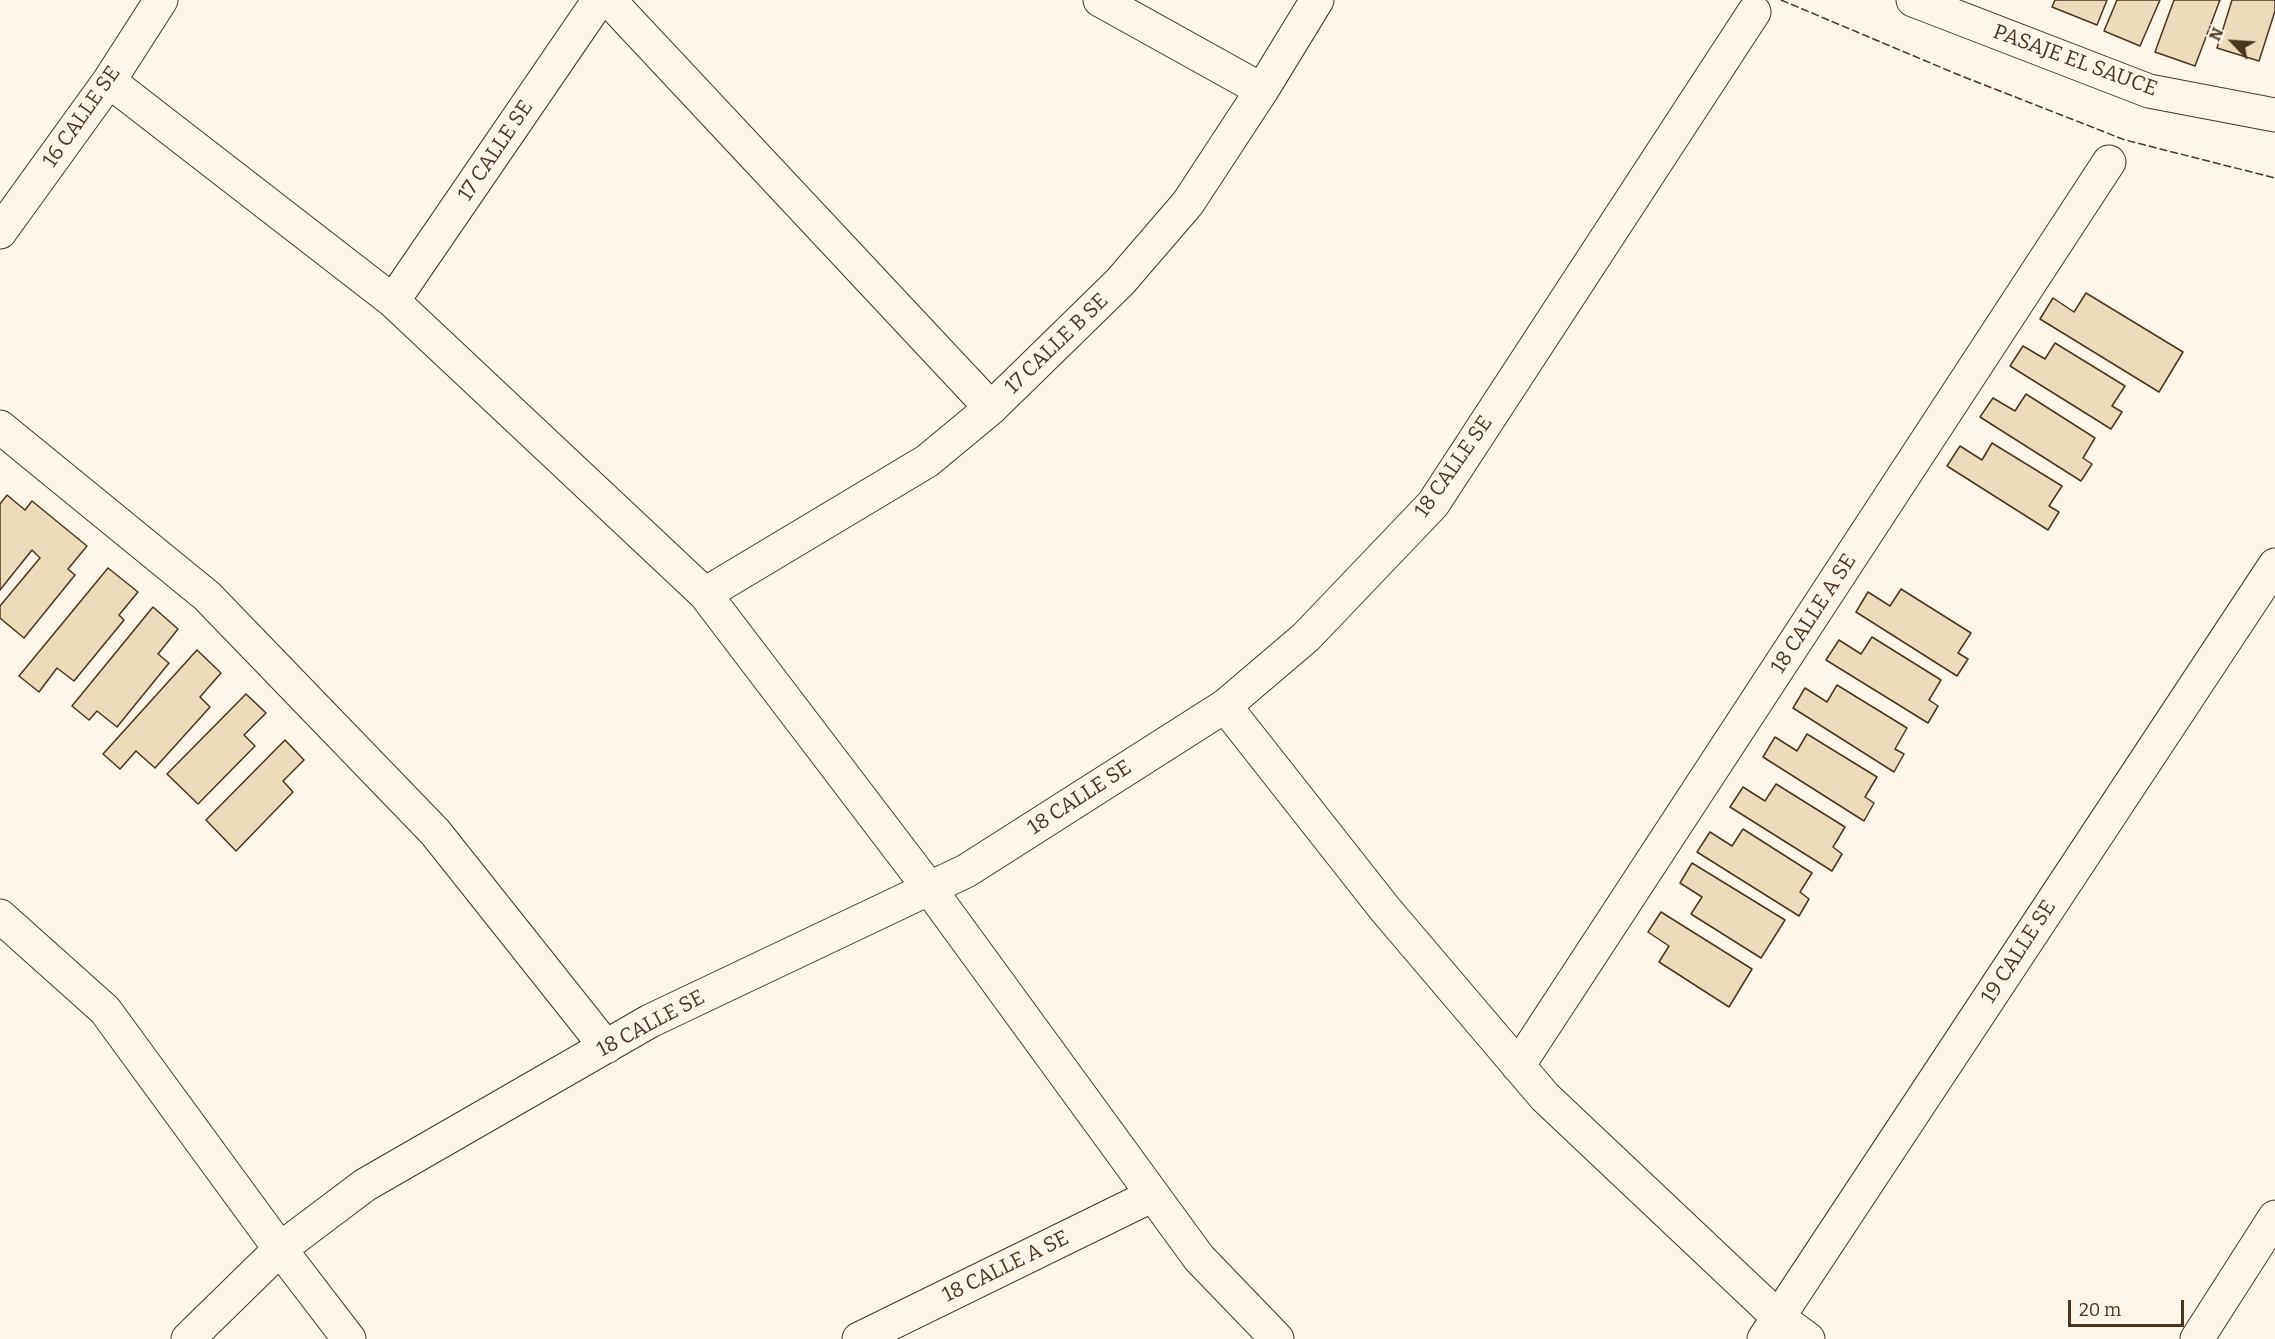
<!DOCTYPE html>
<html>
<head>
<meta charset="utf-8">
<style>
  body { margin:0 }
  #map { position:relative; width:2275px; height:1339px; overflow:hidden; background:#fbf6e9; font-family:Bitter,serif }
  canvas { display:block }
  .north { position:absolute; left:2203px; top:12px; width:60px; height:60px; -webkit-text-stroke:4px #fbf6e9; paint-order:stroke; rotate:295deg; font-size:16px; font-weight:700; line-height:24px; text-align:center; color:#4a3520 }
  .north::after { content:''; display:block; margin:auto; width:21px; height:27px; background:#4a3520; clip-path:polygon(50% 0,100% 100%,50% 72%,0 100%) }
  .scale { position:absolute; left:2068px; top:1300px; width:116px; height:27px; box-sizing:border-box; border:3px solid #4a3520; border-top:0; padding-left:8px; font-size:18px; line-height:21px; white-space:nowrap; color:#4a3520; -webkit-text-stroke:4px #fbf6e9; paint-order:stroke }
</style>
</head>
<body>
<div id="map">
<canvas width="2275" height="1339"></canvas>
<div class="north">N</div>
<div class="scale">20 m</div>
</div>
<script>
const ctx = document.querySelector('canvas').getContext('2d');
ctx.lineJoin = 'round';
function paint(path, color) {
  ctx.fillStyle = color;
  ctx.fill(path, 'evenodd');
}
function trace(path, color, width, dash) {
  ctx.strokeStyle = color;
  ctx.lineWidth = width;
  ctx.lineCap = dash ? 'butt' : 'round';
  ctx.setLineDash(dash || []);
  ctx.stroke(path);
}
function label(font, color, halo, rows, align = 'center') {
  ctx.font = font + ' Bitter,serif';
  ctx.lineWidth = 4.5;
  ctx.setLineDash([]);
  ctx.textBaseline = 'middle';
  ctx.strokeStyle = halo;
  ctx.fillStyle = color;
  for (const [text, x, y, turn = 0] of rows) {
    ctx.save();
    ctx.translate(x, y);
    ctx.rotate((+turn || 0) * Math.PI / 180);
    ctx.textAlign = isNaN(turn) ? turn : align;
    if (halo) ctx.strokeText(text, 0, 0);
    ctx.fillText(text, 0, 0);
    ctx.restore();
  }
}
const building = new Path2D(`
  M2055,0H2107L2097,25L2052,7Z
  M2117,0H2160L2140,46L2104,31Z
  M2174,0H2220L2195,66L2155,52Z
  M2232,0H2275V11L2259,61L2217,48Z
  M2086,293L2183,352L2159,392L2040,319L2053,298L2074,312Z
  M2055,343L2125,386L2112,406L2122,412L2111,429L2010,366L2023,346L2045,359Z
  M2026,394L2095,438L2083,458L2092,464L2081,481L1980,417L1993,398L2015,411Z
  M1992,443L2062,486L2049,506L2059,512L2048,530L1947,466L1960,446L1982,460Z
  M7,495L25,510L32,501L87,546L68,569L75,575L24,638L0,618V606L40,558L32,550L0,590V504Z
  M108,568L138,592L119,615L124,620L74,681L57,668L39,692L19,676Z
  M1901,589L1971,633L1958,653L1968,659L1957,676L1856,612L1868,592L1890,606Z
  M153,607L178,629L158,654L169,663L117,727L97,711L89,720L72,706Z
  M1872,637L1941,680L1929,700L1938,706L1928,723L1826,660L1839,640L1861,654Z
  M197,650L221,673L200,697L210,707L155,768L136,751L120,769L103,754Z
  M1837,685L1907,728L1895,749L1904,754L1894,772L1793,708L1805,688L1827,702Z
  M246,694L266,713L244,735L255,746L198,804L167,774Z
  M1807,734L1877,777L1865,797L1874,803L1864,821L1763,757L1775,737L1797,751Z
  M285,740L304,760L283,781L293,792L236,851L206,820Z
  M1776,784L1845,827L1833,847L1842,854L1832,871L1730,807L1743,787L1765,801Z
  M1743,829L1812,873L1800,892L1809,899L1799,916L1697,852L1710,832L1732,846Z
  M1692,863L1785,920L1761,958L1691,914L1702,897L1680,883Z
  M1661,912L1752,969L1729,1007L1659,962L1669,946L1648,932Z`);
paint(building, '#ecdcbc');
trace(building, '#4a3520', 1.5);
const minor = new Path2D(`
  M609,0L991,408
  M1100,0L1262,90
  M1913,0L2149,91L2275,115
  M109,81L393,301L705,594L929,888L1199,1258L1277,1339
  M0,232L109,81L161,0
  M393,301L599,0
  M0,427L207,596L435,832L606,1047
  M705,594L927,461L991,408L1120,282L1188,203L1262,90L1317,0
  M1225,706L1385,909L1545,1097L1778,1317L1808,1339
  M0,916L105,1010L280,1249L349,1339
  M1518,1066L2109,162
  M188,1339L280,1249L365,1185L650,1021L966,871L1225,706L1306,637L1433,504L1754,12
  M859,1339L1153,1195
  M1764,1339L2275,565
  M2197,1339L2275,1217`);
trace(minor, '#4a3520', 35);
trace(minor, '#fbf6e9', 33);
trace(new Path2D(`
  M1781,0L1959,75L2125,140L2275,178`), '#4a3520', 1.5, [8, 3]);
label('21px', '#4a3520', '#fbf6e9', [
  ["PASAJE EL SAUCE",2075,61,20],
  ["16 CALLE SE",82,117,-55],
  ["17 CALLE SE",496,151,-56],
  ["17 CALLE B SE",1057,344,-44],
  ["18 CALLE SE",1454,467,-55],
  ["18 CALLE A SE",1814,614,-57],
  ["18 CALLE SE",1080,798,-33],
  ["19 CALLE SE",2019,952,-57],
  ["18 CALLE SE",651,1024,-28],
  ["18 CALLE A SE",1006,1267,-26]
]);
</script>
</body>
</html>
